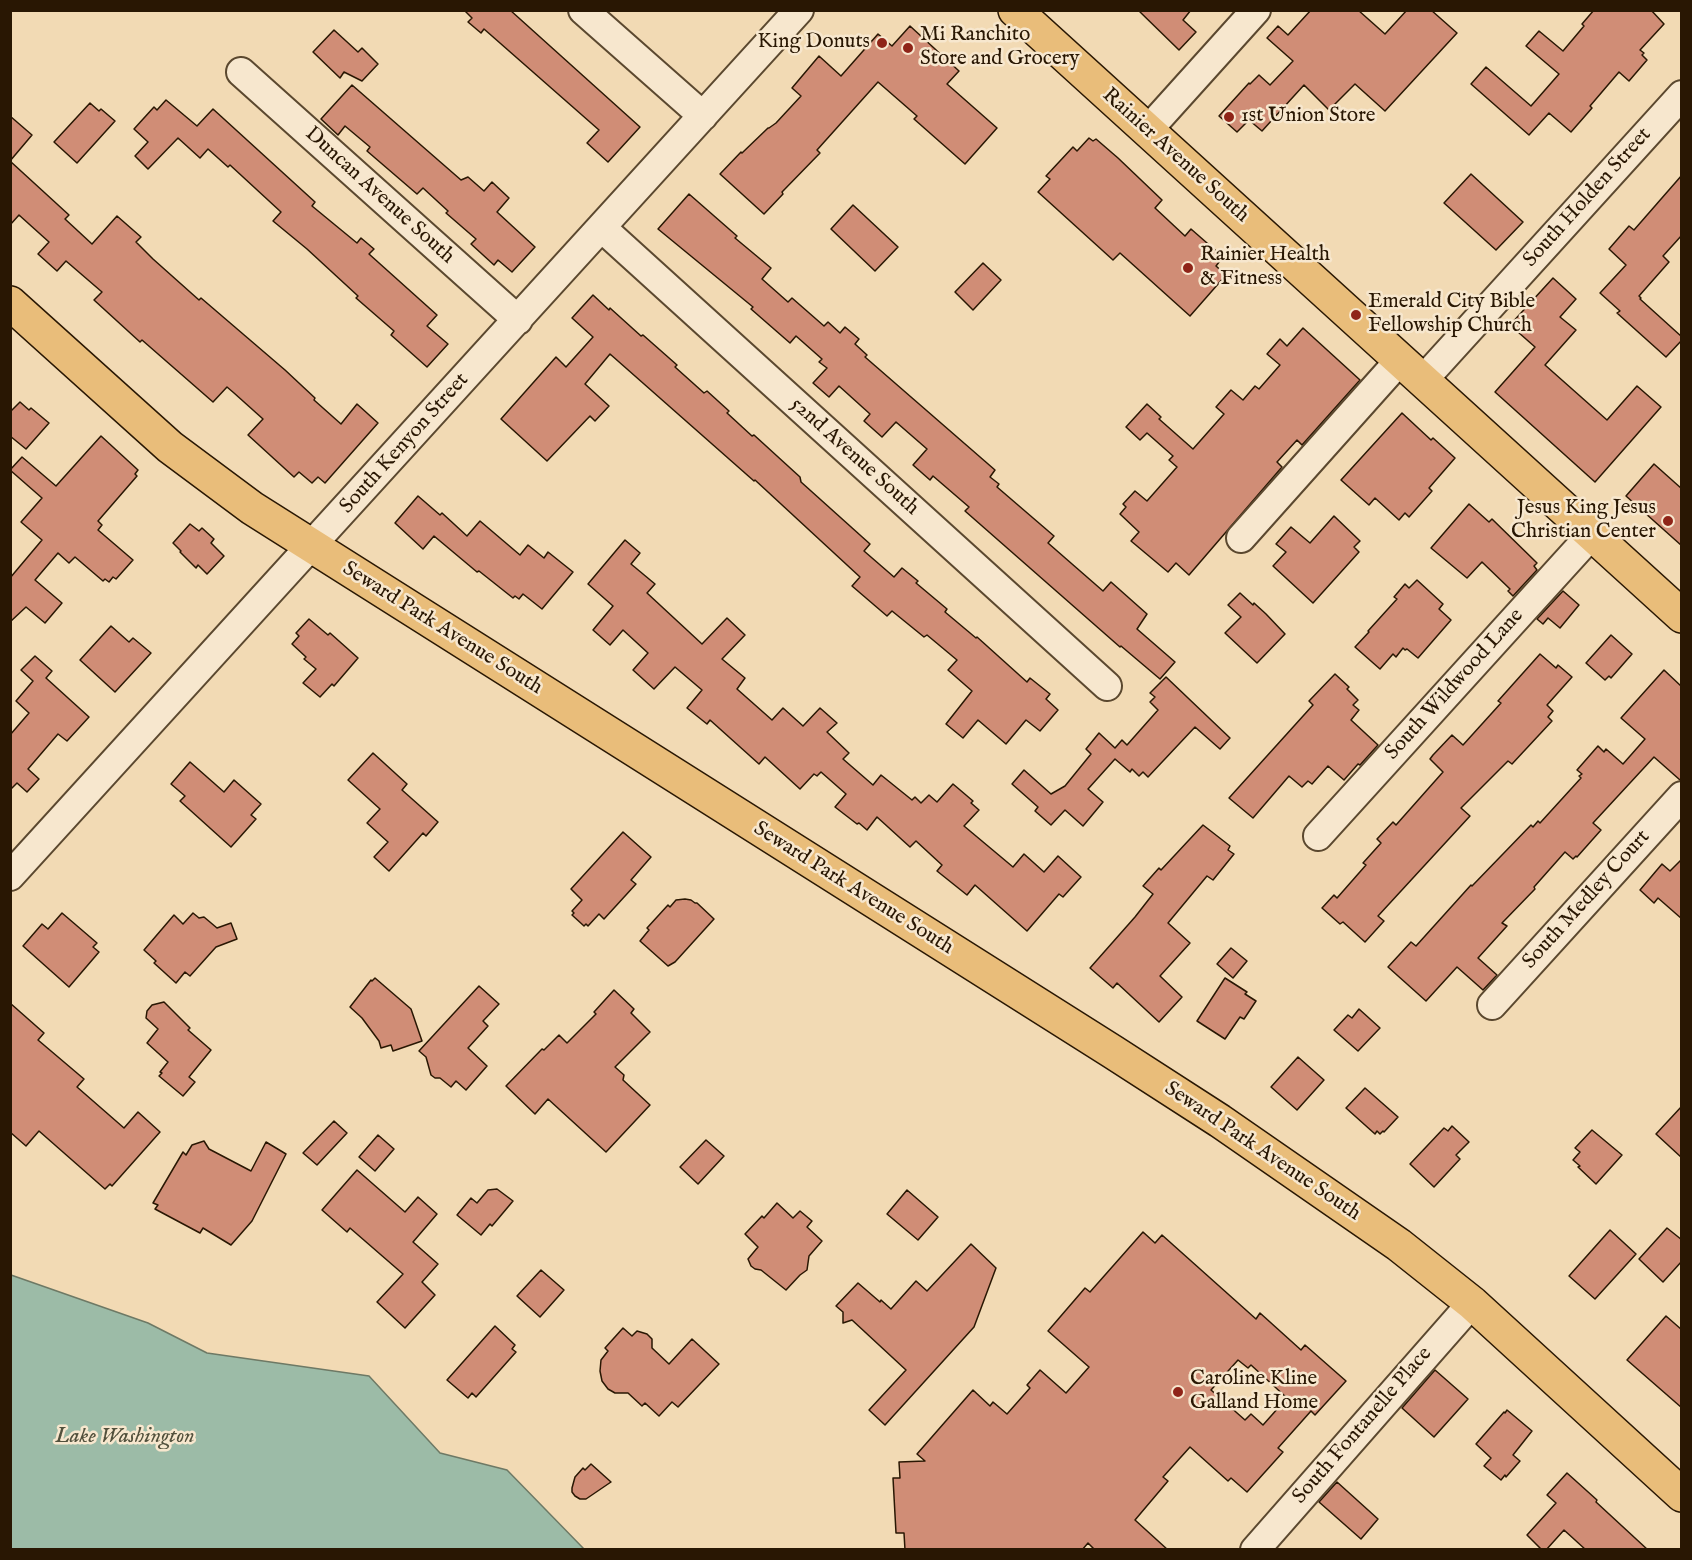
<!DOCTYPE html>
<html>
<head>
<meta charset="utf-8">
<style>
  body { margin:0 }
  #map { position:relative; width:1692px; height:1560px; overflow:hidden; background:#f2dab4; font-family:"IM FELL English",serif }
  canvas { display:block }
  .frame { position:absolute; inset:0; border:12px solid #291703; pointer-events:none }
</style>
</head>
<body>
<div id="map">
<canvas width="1692" height="1560"></canvas>
<div class="frame"></div>
</div>
<script>
const ctx = document.querySelector('canvas').getContext('2d');
ctx.lineJoin = 'round';
function paint(path, color) {
  ctx.fillStyle = color;
  ctx.fill(path, 'evenodd');
}
function trace(path, color, width, dash) {
  ctx.strokeStyle = color;
  ctx.lineWidth = width;
  ctx.lineCap = dash ? 'butt' : 'round';
  ctx.setLineDash(dash || []);
  ctx.stroke(path);
}
function label(font, color, halo, rows, align = 'center') {
  ctx.font = font + ' "IM FELL English",serif';
  ctx.lineWidth = 5;
  ctx.setLineDash([]);
  ctx.textBaseline = 'middle';
  ctx.strokeStyle = halo;
  ctx.fillStyle = color;
  for (const [text, x, y, turn = 0] of rows) {
    ctx.save();
    ctx.translate(x, y);
    ctx.rotate((+turn || 0) * Math.PI / 180);
    ctx.textAlign = isNaN(turn) ? turn : align;
    if (halo) ctx.strokeText(text, 0, 0);
    ctx.fillText(text, 0, 0);
    ctx.restore();
  }
}
const water = new Path2D(`
  M11,1275L148,1323L207,1353L369,1376L440,1453L507,1470L584,1549H11Z`);
paint(water, '#9cbba7');
trace(water, '#6e7965', 1.5);
const building = new Path2D(`
  M464,10H510L640,127L608,162L587,143L599,130L484,29L481,33L468,22L472,18Z
  M1138,10H1191L1183,20L1196,32L1179,50Z
  M1311,10H1358L1385,34L1407,10H1431L1457,33L1385,111L1355,84L1329,110L1304,85L1262,131L1249,120L1237,132L1219,116L1249,83L1250,84L1259,75L1270,85L1293,61L1267,38L1278,26L1288,35Z
  M1594,10H1651L1664,24L1640,50L1644,53L1642,55L1647,60L1629,81L1619,72L1590,106L1592,108L1571,132L1549,113L1529,135L1471,84L1486,67L1531,106L1559,74L1526,46L1539,31L1563,51L1584,26L1582,24Z
  M910,26L959,71L947,84L997,128L965,164L914,119L917,116L878,82L817,150L820,153L782,192L783,194L764,214L720,174L741,152L742,153L768,128H769L776,123L801,96L792,88L819,56L841,76L878,34L892,46Z
  M334,30L358,52L362,48L378,64L362,81L344,72L340,78L313,52Z
  M352,85L461,180L468,177L484,191L492,182L509,198L497,212L535,247L512,272L498,260L494,265L471,244L476,239L446,213L448,211L423,188L417,194L367,151L370,147L345,126L338,135L321,119Z
  M166,100L197,126L213,109L315,202L312,206L357,243L361,238L374,249L369,254L437,315L427,326L448,344L427,367L391,335L394,331L356,298L358,296L307,249L273,221L281,212L230,165L228,167L208,149L200,158L178,138L148,169L135,156L148,142L134,129L154,107L157,110Z
  M90,103L99,111L101,109L115,121L77,163L54,142Z
  M10,116L32,135L10,161Z
  M1089,138L1093,141L1096,139L1118,158L1162,200L1155,208L1185,236L1191,229L1223,257L1216,266L1226,275L1190,316L1120,253L1113,260L1038,192L1050,179L1046,176L1073,147L1077,151Z
  M10,161L69,215L65,219L92,244L117,216L141,237L136,242L153,259L199,300L201,298L285,370L315,398L314,400L341,424L357,404L378,423L325,483L318,477L312,483L299,472L294,477L248,435L263,419L234,393L227,387L213,402L142,340L140,342L94,300L102,292L66,261L57,271L38,254L49,242L19,215L10,225Z
  M1471,174L1523,222L1496,250L1444,203Z
  M1682,175V235L1663,256L1669,262L1639,296L1641,298L1640,299L1682,337V340L1666,357L1617,313L1620,311L1600,293L1626,265L1609,249L1629,226L1634,230Z
  M689,194L737,236L735,238L771,268L762,279L788,302L792,298L824,326L828,322L840,333L845,327L859,339L855,344L867,355L865,357L995,470L990,477L999,484L997,487L1054,536L1048,543L1103,591L1111,582L1147,614L1137,629L1175,662L1160,679L1121,646L1120,647L965,511L969,507L933,476L930,480L913,465L927,449L896,422L882,437L864,421L870,414L839,386L829,397L813,383L827,368L819,362L822,359L796,336L790,343L751,309L753,307L658,229Z
  M853,205L898,247L875,271L831,229Z
  M983,263L1001,280L973,310L955,292Z
  M1553,278L1576,299L1560,317L1576,330L1545,365L1607,420L1637,386L1661,407L1595,482L1495,392L1535,347L1510,325Z
  M593,295L609,310L610,308L641,336L643,335L677,365L675,367L704,393L707,391L729,411L727,413L752,436L754,435L800,477L801,482L870,544L864,551L894,577L902,568L918,581L916,583L947,609L945,612L976,638L977,637L1027,682L1030,678L1050,694L1046,699L1058,710L1040,731L1026,720L1006,744L978,720L963,738L946,724L972,691L948,670L957,660L927,635L924,637L892,611L887,616L852,586L860,577L755,480L754,481L610,354L585,384L609,406L595,421L590,416L547,461L501,419L556,357L566,367L593,337L572,318Z
  M1303,328L1360,380L1302,445L1297,440L1277,462L1282,467L1189,575L1176,563L1168,572L1131,541L1139,532L1120,514L1126,507L1123,504L1135,491L1147,501L1177,467L1169,460L1173,456L1147,433L1140,440L1126,427L1147,404L1161,417L1159,419L1193,449L1224,414L1216,407L1231,390L1243,400L1255,386L1259,389L1280,365L1267,354L1280,339L1287,346Z
  M20,402L29,410L31,408L49,423L26,449L10,436V412Z
  M1402,413L1431,440L1433,438L1455,458L1429,488L1432,491L1409,517L1405,513L1399,520L1375,498L1369,505L1341,480Z
  M101,436L138,470L135,474L137,476L98,521L102,525L98,530L133,560L116,579L113,577L109,582L105,579L103,581L75,557L69,563L58,553L35,580L62,603L45,623L26,607L10,622V578L42,540L21,522L42,498L10,470L22,457L56,486Z
  M1654,464L1682,489V546L1626,496Z
  M418,496L440,515L442,513L467,536L480,521L520,555L528,545L544,558L548,552L573,572L542,609L523,594L519,599L515,596L513,598L479,571L477,572L434,536L423,549L395,523Z
  M1469,504L1489,522L1492,519L1537,563L1534,566L1537,570L1513,596L1508,591L1510,589L1482,562L1467,578L1431,548Z
  M1334,516L1360,541L1354,547L1359,552L1313,603L1273,566L1286,552L1276,544L1291,527L1310,543Z
  M190,524L199,531L202,528L214,539L211,543L224,556L207,574L198,565L196,568L180,552L181,551L173,543Z
  M625,540L640,553L631,564L655,584L647,593L702,644L727,618L745,635L722,659L745,678L737,689L772,720L783,708L803,726L820,708L837,723L827,732L849,753L843,759L873,785L881,775L912,800L915,797L921,803L929,795L937,802L953,784L973,801L971,803L979,810L964,826L1013,867L1024,854L1044,872L1058,856L1081,877L1063,897L1059,894L1027,931L975,885L967,895L937,871L942,865L916,841L910,847L877,817L867,830L859,823L857,824L835,807L846,794L821,772L817,776L814,774L800,789L765,757L759,764L710,720L707,724L687,708L702,690L675,667L654,689L633,670L648,653L623,630L610,645L593,630L613,606L588,584Z
  M1417,580L1443,604L1439,609L1451,620L1418,658L1407,649L1405,650L1403,648L1396,657L1393,654L1380,669L1355,647L1369,632L1368,631L1397,599L1394,597L1405,584L1409,588Z
  M1563,591L1579,605L1560,628L1548,618L1543,624L1537,619Z
  M1240,593L1253,605L1254,603L1266,614L1285,634L1257,663L1225,633L1241,617L1228,605Z
  M309,619L328,635L330,633L358,658L334,686L332,684L320,697L303,683L316,669L304,659L306,657L292,644L299,636L296,633Z
  M111,626L129,642L133,638L151,653L115,692L80,660Z
  M1611,635L1632,654L1611,678L1609,676L1605,680L1586,663Z
  M1540,654L1556,668L1558,665L1572,677L1547,705L1553,711L1548,717L1552,721L1512,764L1508,761L1461,808L1470,816L1378,916L1384,921L1365,942L1343,922L1340,924L1322,908L1334,895L1337,898L1366,865L1363,863L1381,843L1377,839L1393,822L1396,825L1443,772L1430,759L1433,755L1452,735L1463,745L1501,703L1498,701Z
  M35,656L52,671L46,678L89,717L67,741L58,734L28,769L39,779L27,792L17,783L10,790V735L29,713L16,701L33,681L21,670Z
  M1664,670L1682,687V780H1680L1654,757L1593,823L1601,830L1577,857L1576,856L1573,859L1565,852L1534,887L1535,889L1502,923L1507,926L1478,958L1497,975L1483,990L1457,967L1426,1001L1388,967L1411,942L1416,946L1471,885L1472,886L1531,825L1533,827L1538,821L1540,823L1581,778L1579,776L1582,774L1577,770L1598,746L1604,752L1606,749L1623,764L1645,739L1621,718Z
  M1335,674L1349,687L1347,689L1358,700L1353,705L1359,710L1351,720L1378,745L1360,765L1358,764L1344,780L1328,766L1312,784L1308,781L1302,787L1289,776L1253,818L1229,798L1313,705L1309,701Z
  M1166,677L1230,738L1220,749L1195,727L1148,777L1143,772L1139,776L1132,769L1130,772L1115,759L1088,789L1103,802L1083,826L1065,810L1051,825L1035,811L1038,807L1012,784L1024,770L1051,794L1065,786L1091,754L1086,749L1099,733L1115,748L1122,740L1127,745L1158,710L1150,702L1155,697L1150,693Z
  M373,753L407,784L402,790L438,822L426,836L423,833L389,871L374,857L388,842L367,823L380,809L348,780Z
  M190,762L224,792L234,780L261,804L251,815L256,819L231,847L180,801L185,796L171,784Z
  M1203,825L1230,846L1228,850L1234,854L1213,880L1207,876L1168,923L1190,943L1160,976L1182,997L1159,1022L1117,983L1113,988L1090,968L1135,917L1153,894L1143,886L1159,868L1161,870Z
  M623,832L651,857L631,880L636,884L604,919L599,914L588,926L586,924L584,926L572,915L574,913L572,911L582,900L571,889Z
  M1682,859V919L1658,898L1654,903L1640,890L1662,864L1670,871Z
  M685,899L691,900L695,903H697L714,919L675,962L668,966L640,941L649,930L647,928L668,905L670,907L676,900Z
  M62,913L97,943L93,947L99,952L69,987L23,946L42,924L48,929Z
  M193,913L199,918L204,917L217,928L231,923L237,939L216,947L190,976L185,972L176,983L154,963L156,961L144,950L174,915L183,924Z
  M1231,948L1247,961L1233,978L1217,964Z
  M375,978L411,1009L422,1041L393,1051L391,1045L381,1048L379,1041L362,1018L350,1007L371,980L372,981Z
  M1225,978L1247,992L1245,994L1256,1001L1244,1019L1240,1017L1225,1039L1197,1021Z
  M479,986L499,1004L483,1021L488,1026L468,1048L487,1066L466,1090L456,1081L451,1087L440,1078H435L431,1075L426,1057L419,1051Z
  M614,990L634,1009L631,1013L650,1032L615,1067L624,1075L623,1080L650,1105L606,1152L548,1099L535,1114L506,1086L542,1049L544,1050L559,1035L567,1043L596,1014L594,1012Z
  M164,1002L190,1028L188,1030L211,1050L189,1077L195,1082L183,1096L159,1076L162,1073L160,1072L168,1062L147,1043L158,1029L146,1018L147,1011L152,1005Z
  M10,1003L44,1033L38,1040L84,1079L77,1087L124,1128L138,1112L160,1132L112,1186L110,1184L105,1189L39,1131L26,1146L10,1132Z
  M1359,1009L1380,1028L1358,1051L1334,1030L1348,1015L1352,1018Z
  M1298,1057L1324,1080L1297,1110L1271,1087Z
  M1365,1088L1398,1117L1384,1132L1383,1131L1380,1134L1377,1131L1375,1134L1346,1108Z
  M1682,1106V1158L1656,1134Z
  M334,1121L347,1133L317,1165L303,1153Z
  M1452,1126L1469,1142L1456,1155L1460,1159L1434,1187L1410,1164L1444,1128L1448,1131Z
  M1592,1130L1622,1155L1596,1184L1578,1167L1580,1166L1573,1160L1580,1152L1575,1148Z
  M378,1135L394,1149L375,1171L359,1157Z
  M706,1140L724,1156L698,1184L680,1167Z
  M204,1141L209,1149L251,1171L266,1142L286,1154L252,1221L231,1245L203,1228L200,1233L155,1209L158,1205L153,1203L183,1152L186,1155L192,1145Z
  M357,1170L405,1212L418,1197L437,1214L413,1242L438,1264L422,1282L435,1295L405,1328L377,1302L403,1274L350,1228L347,1232L322,1210Z
  M497,1189L513,1201L492,1226L490,1224L481,1235L457,1215L471,1198L477,1203L488,1190Z
  M907,1190L938,1217L918,1240L887,1214Z
  M777,1203L793,1218L800,1211L812,1221L807,1227L822,1241L809,1256L807,1270L800,1275L786,1290L761,1270L755,1269L751,1266L748,1259L758,1247L745,1234L762,1216L764,1218Z
  M1667,1228L1682,1240V1261L1663,1282L1639,1259Z
  M1610,1230L1636,1254L1595,1299L1569,1276Z
  M1143,1232L1155,1243L1162,1235L1256,1319L1260,1313L1301,1350L1305,1345L1346,1381L1315,1415L1311,1411L1278,1448L1283,1452L1247,1492L1231,1478L1228,1481L1190,1447L1163,1477L1168,1481L1135,1520L1168,1550H1095L1088,1543L1082,1550H905L904,1533H896L893,1478H900L899,1462L925,1461L917,1454L973,1390L990,1406L993,1402L1007,1414L1030,1388L1027,1385L1040,1370L1066,1393L1089,1367L1048,1331L1085,1288L1090,1292ZM1238,1360L1248,1368L1251,1365L1287,1398L1263,1425L1251,1414L1245,1420L1211,1390Z
  M971,1244L996,1268L974,1327L885,1425L869,1410L906,1370L852,1320L843,1323V1312L836,1306L858,1283L880,1302L881,1300L891,1309L916,1281L927,1291Z
  M541,1270L564,1290L540,1317L517,1296Z
  M1666,1316L1682,1330V1408L1627,1360Z
  M495,1326L515,1345L512,1349L516,1352L476,1397L472,1393L468,1398L447,1380Z
  M623,1328L632,1336L637,1331L647,1334L652,1339V1348L669,1364L692,1339L719,1364L678,1407L672,1402L659,1416L645,1403L642,1406L628,1393H615L608,1389L602,1381L600,1371L601,1360L608,1351L605,1348Z
  M1435,1370L1468,1399L1434,1437L1402,1408Z
  M1507,1410L1532,1431L1513,1455L1520,1461L1506,1477L1505,1475L1501,1480L1484,1466L1491,1458L1476,1444L1504,1412L1505,1413Z
  M591,1464L611,1482L586,1499H580L575,1496L572,1492V1488L575,1477L583,1468L585,1470Z
  M1567,1473L1597,1500L1596,1502L1648,1550H1586L1564,1530L1546,1550H1542L1527,1535L1556,1503L1547,1495Z
  M1337,1482L1378,1519L1361,1539L1319,1502Z`);
paint(building, '#d08d76');
trace(building, '#291703', 1.5);
const minor = new Path2D(`
  M583,10L703,116
  M241,72L518,320
  M1147,131L1256,10
  M602,228L1107,686
  M1423,380L1682,95
  M1241,538L1400,360
  M1318,836L1592,534
  M10,876L799,10
  M1492,1005L1682,796
  M1255,1550L1472,1303`);
const major = new Path2D(`
  M1015,10L1682,616
  M10,303L170,447L252,508L1113,1052L1220,1121L1399,1245L1472,1303L1682,1495`);
trace(minor, '#5b482f', 32);
trace(major, '#291703', 36);
trace(minor, '#f7e7ce', 28);
trace(major, '#e9bd7a', 33);
for (const [x, y, r, color] of [
  [882,43,6,"#8f2418"],
  [908,48,6,"#8f2418"],
  [1229,117,6,"#8f2418"],
  [1188,268,6,"#8f2418"],
  [1356,315,6,"#8f2418"],
  [1668,521,6,"#8f2418"],
  [1178,1392,6,"#8f2418"]
]) {
  const dot = new Path2D();
  dot.arc(x, y, r, 0, 2 * Math.PI);
  ctx.fillStyle = color;
  ctx.fill(dot);
  trace(dot, '#f7e7ce', 2);
}
label('21px', '#291703', '#f7e7ce', [
  ["Mi Ranchito",920,36],
  ["Store and Grocery",920,60],
  ["King Donuts",870,43,"right"],
  ["1st Union Store",1241,117],
  ["Rainier Health",1200,256],
  ["& Fitness",1200,280],
  ["Emerald City Bible",1368,303],
  ["Fellowship Church",1368,327],
  ["Jesus King Jesus",1656,509,"right"],
  ["Christian Center",1656,533,"right"],
  ["Caroline Kline",1190,1380],
  ["Galland Home",1190,1404]
], 'left');
label('21px', '#291703', '#f7e7ce', [
  ["Rainier Avenue South",1175,156,42],
  ["Duncan Avenue South",379,196,42],
  ["South Holden Street",1588,198,-48],
  ["South Kenyon Street",405,444,-48],
  ["52nd Avenue South",854,457,42],
  ["Seward Park Avenue South",442,629,32],
  ["South Wildwood Lane",1455,685,-48],
  ["Seward Park Avenue South",853,889,32],
  ["South Medley Court",1587,900,-48],
  ["Seward Park Avenue South",1262,1152,34],
  ["South Fontanelle Place",1363,1426,-49]
]);
label('italic 22px', '#51503c', '#f7e7ce', [
  ["Lake Washington",125,1437]
]);
</script>
</body>
</html>
